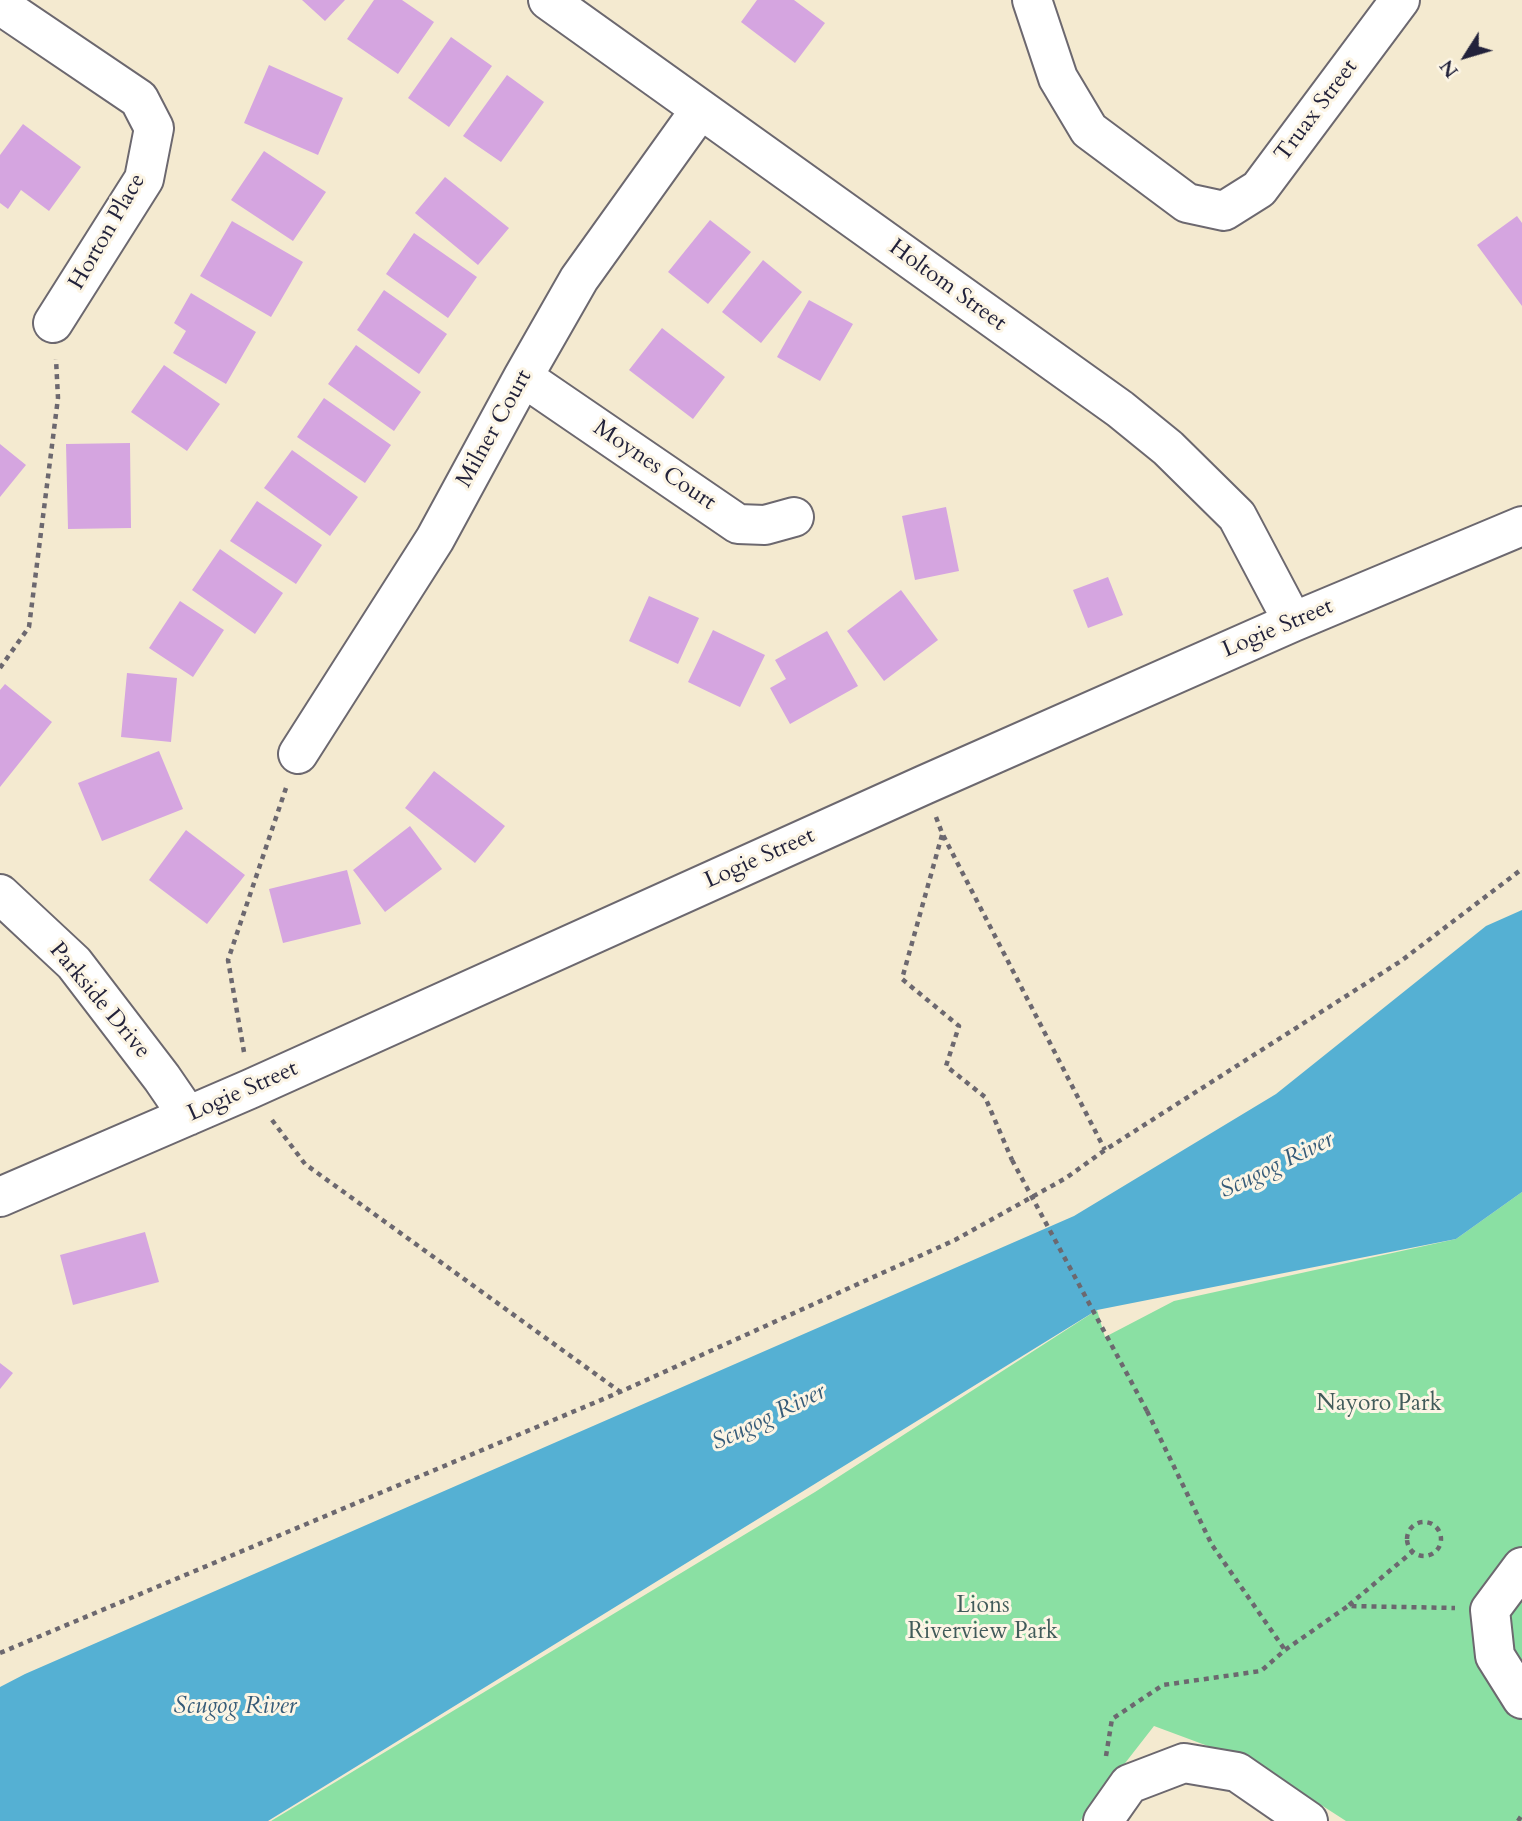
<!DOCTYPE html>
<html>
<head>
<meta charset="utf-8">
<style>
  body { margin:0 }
  #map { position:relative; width:1522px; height:1821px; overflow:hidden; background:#f4ead0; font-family:Cardo,serif }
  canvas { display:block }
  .north { position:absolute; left:1431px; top:21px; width:70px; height:70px; -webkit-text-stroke:5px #fcf5e5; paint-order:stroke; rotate:233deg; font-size:19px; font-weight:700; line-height:28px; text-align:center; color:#22223b }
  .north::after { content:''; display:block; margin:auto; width:24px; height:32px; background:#22223b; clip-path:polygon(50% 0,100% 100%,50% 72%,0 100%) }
</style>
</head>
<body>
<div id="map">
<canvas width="1522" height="1821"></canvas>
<div class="north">N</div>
</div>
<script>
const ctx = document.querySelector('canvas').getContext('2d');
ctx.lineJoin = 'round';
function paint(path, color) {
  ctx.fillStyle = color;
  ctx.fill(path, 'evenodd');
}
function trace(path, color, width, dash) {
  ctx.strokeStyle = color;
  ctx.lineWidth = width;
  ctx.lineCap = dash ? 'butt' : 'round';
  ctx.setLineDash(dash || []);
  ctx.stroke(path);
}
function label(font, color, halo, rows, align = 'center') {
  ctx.font = font + ' Cardo,serif';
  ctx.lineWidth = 6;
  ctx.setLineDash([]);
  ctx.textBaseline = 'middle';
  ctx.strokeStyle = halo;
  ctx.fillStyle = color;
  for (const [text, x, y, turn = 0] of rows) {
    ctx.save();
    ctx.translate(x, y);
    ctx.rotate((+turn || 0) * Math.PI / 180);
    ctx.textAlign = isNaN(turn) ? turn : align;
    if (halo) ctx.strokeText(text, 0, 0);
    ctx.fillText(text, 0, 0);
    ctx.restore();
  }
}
paint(new Path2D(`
  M1522,1192V1821H1346L1259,1765L1154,1726L1080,1821H271L815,1492L1097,1310L1105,1337L1174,1301L1456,1239Z`), '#8ae0a3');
paint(new Path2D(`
  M1522,910V1192L1456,1239L1097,1310L268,1821H0V1687L25,1674L1074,1216L1276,1094L1486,926Z`), '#55b0d3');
paint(new Path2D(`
  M302,0H345L325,21Z
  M374,0H402L434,22L398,74L347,39Z
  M757,0H794L825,23L795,63L741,22Z
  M451,37L492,66L449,127L408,98Z
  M269,65L343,98L318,155L244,123Z
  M507,75L544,102L501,162L463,136Z
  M23,124L81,167L49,211L21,190L8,209L0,203V155Z
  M264,151L326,192L293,241L231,200Z
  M445,177L509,228L478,265L415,213Z
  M1517,216L1522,223V306L1477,245Z
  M710,220L751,252L708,304L668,272Z
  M232,221L303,262L271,317L200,276Z
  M414,233L477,277L448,318L386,274Z
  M763,260L802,292L761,343L722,312Z
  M384,290L447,334L419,374L357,330Z
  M191,293L256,332L226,384L173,353L186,331L174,323Z
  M809,300L853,324L820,381L777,357Z
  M662,328L725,377L693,419L629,370Z
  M356,345L421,392L394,431L328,384Z
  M164,365L220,404L187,451L131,412Z
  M324,398L391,445L365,483L297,437Z
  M130,443L131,528L68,529L66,444Z
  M0,444L26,465L0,497Z
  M292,450L358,497L330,536L264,488Z
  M257,501L322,545L296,584L230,541Z
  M946,507L959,571L915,580L902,516Z
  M220,549L283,593L255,634L192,590Z
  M1108,577L1123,615L1088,628L1073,590Z
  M901,590L938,640L884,681L847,631Z
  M649,596L699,618L678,664L629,641Z
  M180,601L224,630L193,677L149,648Z
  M713,630L765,655L740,707L688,682Z
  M827,631L858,686L790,724L770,688L786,679L775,660Z
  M127,673L177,678L171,742L121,737Z
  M5,684L52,722L0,787V690Z
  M159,751L183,809L102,841L78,783Z
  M434,771L505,826L475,863L405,808Z
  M410,826L442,869L385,912L353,870Z
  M186,830L245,875L207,924L149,880Z
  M347,870L361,924L283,943L269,889Z
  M145,1232L159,1282L73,1305L60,1255Z
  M0,1363L13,1373L0,1389Z`), '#d5a5e0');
const minor = new Path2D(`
  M548,0L1120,409L1168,448L1237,516L1293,622
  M1032,0L1058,78L1089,130L1187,203L1224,211L1259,189L1400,0
  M0,5L139,99L154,128L144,179L53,323
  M523,377L738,524L765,525L794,517
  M298,754L435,539L523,377L579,279L700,110
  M0,894L74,963L162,1078L188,1116
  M0,1197L250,1089L924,785L1293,622L1522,526
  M1522,1567L1490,1610L1495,1656L1522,1699
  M1103,1821L1129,1784L1184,1763L1237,1772L1308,1821`);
trace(minor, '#6c686f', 42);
trace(new Path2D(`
  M0,668L29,627L58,398L56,359
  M936,817L942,833L1105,1150
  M942,835L902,979L959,1026L946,1066L985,1097L1012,1160
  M244,1052L228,960L286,788
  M272,1120L305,1164L619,1391
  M1147,1411L1212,1545L1285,1650
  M1407 1539a17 17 0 1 1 34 0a17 17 0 1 1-34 0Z
  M1349,1605L1412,1552
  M0,1653L620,1392L955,1240L1066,1178L1105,1150L1401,961L1522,869
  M1106,1756L1112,1719L1163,1685L1261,1671L1285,1650L1348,1606L1455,1608
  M1518,1821L1522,1815`), '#6c686f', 4.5, [5, 5]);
trace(minor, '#fff', 38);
trace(new Path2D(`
  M1012,1160L1147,1411`), '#6c686f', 4.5, [5, 5]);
label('23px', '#22223b', '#fcf5e5', [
  ["Truax Street",1317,111,-53],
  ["Horton Place",108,232,-60],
  ["Holtom Street",947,286,36],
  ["Milner Court",495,429,-61],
  ["Moynes Court",654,466,34],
  ["Logie Street",1278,629,-23],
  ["Logie Street",760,859,-24],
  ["Parkside Drive",99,1001,50],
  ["Logie Street",243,1092,-24]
]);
label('23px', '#415b5a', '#fcf5e5', [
  ["Nayoro Park",1379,1405],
  ["Lions",983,1607],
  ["Riverview Park",983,1633]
]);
label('italic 24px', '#365b78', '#fcf5e5', [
  ["Scugog River",1277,1166,-26],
  ["Scugog River",769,1418,-26],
  ["Scugog River",235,1707]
]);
</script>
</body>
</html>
